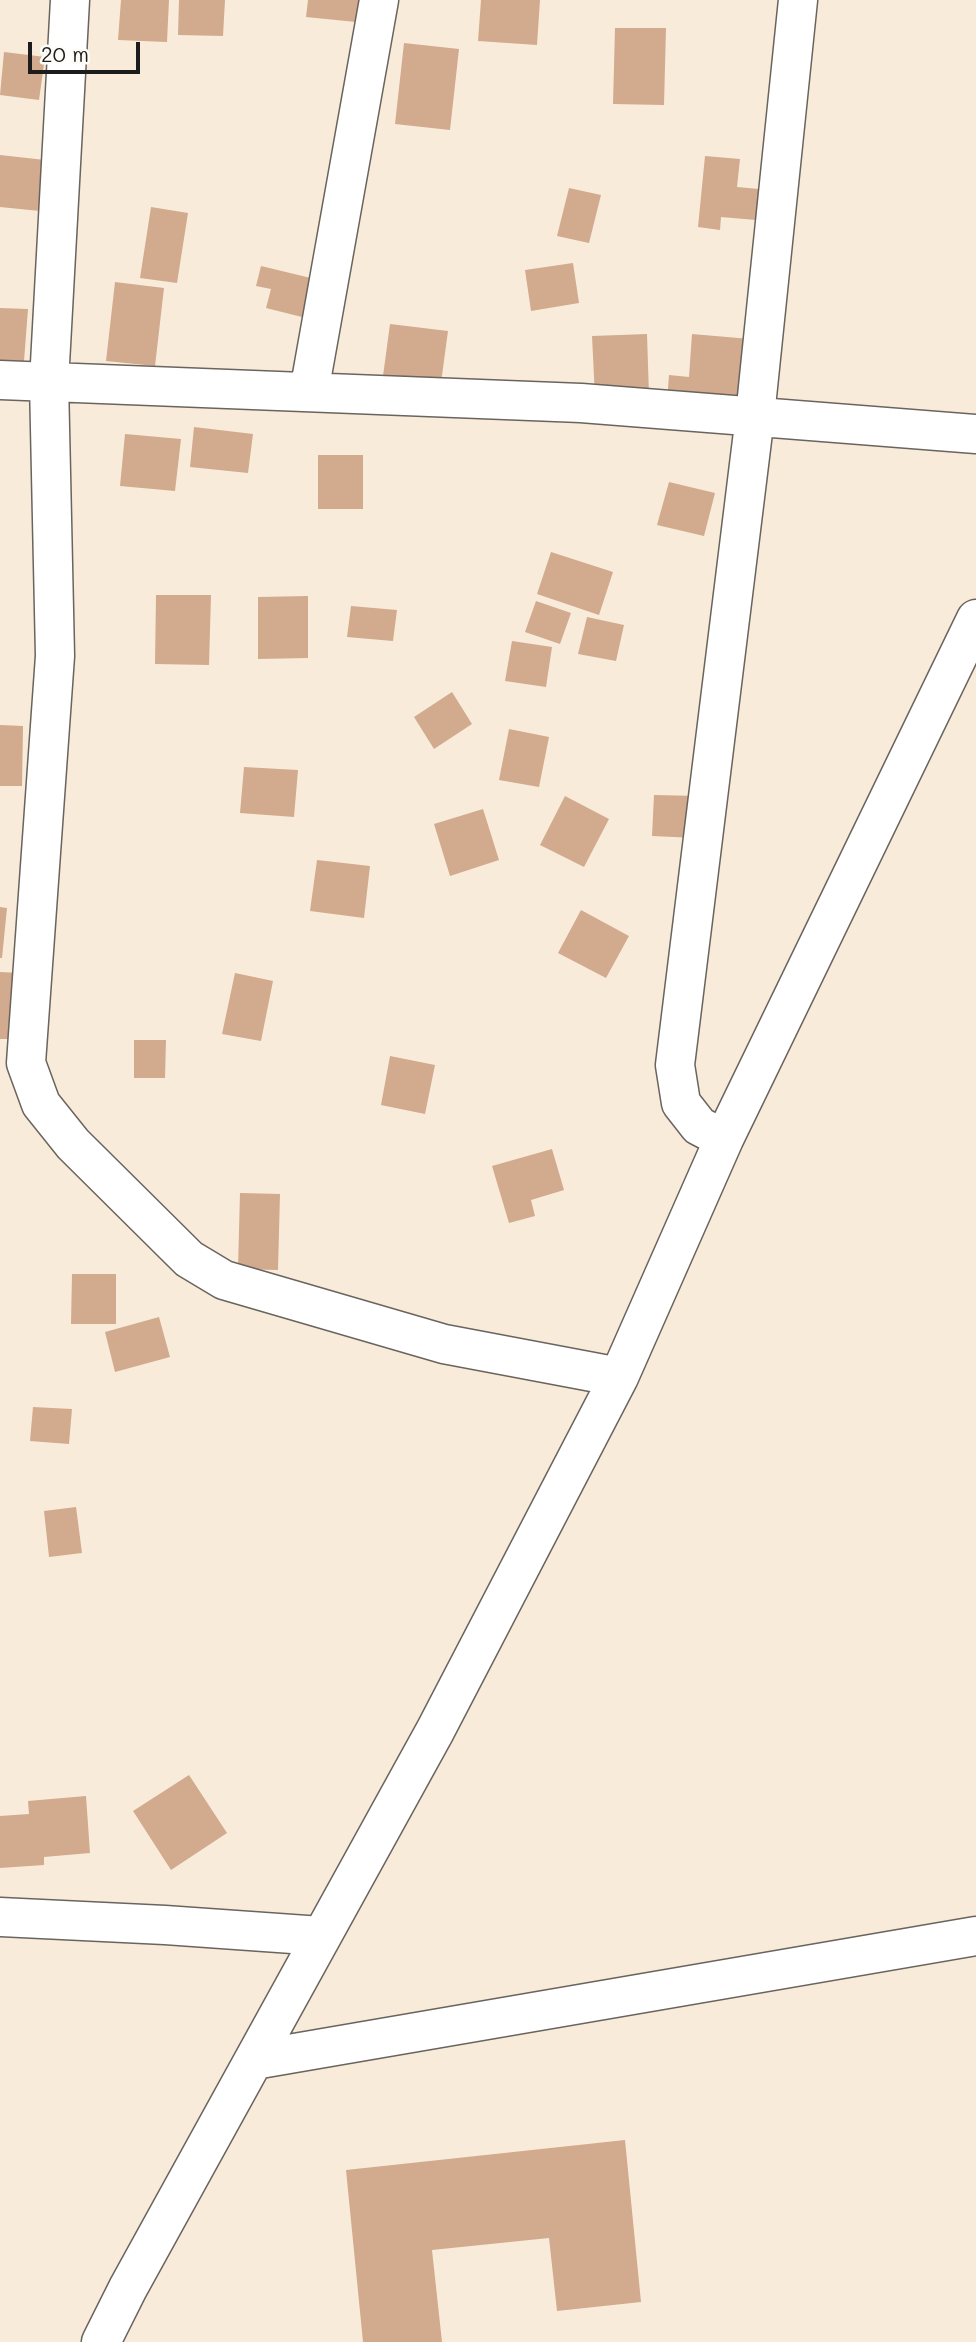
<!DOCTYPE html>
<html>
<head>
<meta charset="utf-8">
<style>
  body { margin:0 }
  #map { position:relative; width:976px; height:2342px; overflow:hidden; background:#f9ebda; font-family:Mali,sans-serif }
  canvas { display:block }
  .scale { position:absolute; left:28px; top:42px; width:112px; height:32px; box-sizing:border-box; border:4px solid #1c1c1c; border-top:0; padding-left:9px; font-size:21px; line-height:24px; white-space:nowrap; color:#1c1c1c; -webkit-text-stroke:5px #fdfcf7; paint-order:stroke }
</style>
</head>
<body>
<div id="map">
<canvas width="976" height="2342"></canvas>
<div class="scale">20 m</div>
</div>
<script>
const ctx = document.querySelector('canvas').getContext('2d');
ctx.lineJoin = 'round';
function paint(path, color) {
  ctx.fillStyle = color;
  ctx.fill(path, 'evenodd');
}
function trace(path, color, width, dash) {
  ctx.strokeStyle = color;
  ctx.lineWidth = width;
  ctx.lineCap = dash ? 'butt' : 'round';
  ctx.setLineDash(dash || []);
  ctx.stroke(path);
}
paint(new Path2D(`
  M121,0H169L167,42L118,40Z
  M179,0H225L223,36L178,35Z
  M308,0H359L356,22L306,17Z
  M481,0H540L537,45L478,41Z
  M615,28H666L664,105L613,104Z
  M404,43L459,49L450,130L395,124Z
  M4,52L45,57L39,100L0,95Z
  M0,155L45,160L40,211L0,207Z
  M705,156L740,159L737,187L759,189L756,220L721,217L720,230L698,227Z
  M569,188L601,195L589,243L557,236Z
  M151,207L188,213L177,283L140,278Z
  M573,263L579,303L531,311L525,270Z
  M261,266L319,280L310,319L266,308L271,289L256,286Z
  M115,282L164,288L155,366L106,361Z
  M0,308L28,309L23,374L0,372Z
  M390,324L448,331L441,383L383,376Z
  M647,334L649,395L595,397L592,336Z
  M692,334L750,339L744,408L667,402L669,375L689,377Z
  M194,427L253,434L248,473L190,467Z
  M125,434L181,439L175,491L120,486Z
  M318,455H363V509H318Z
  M669,482L715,493L704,536L657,525Z
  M551,552L613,572L599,615L537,594Z
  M156,595H211L209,665L155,664Z
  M308,596V658L258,659V597Z
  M536,601L571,613L560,644L525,632Z
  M351,606L397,610L393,641L347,637Z
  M587,617L624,625L616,661L578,654Z
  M512,641L552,647L546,687L505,681Z
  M452,692L472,724L434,749L414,717Z
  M0,725L23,726L22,786H0Z
  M509,729L549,737L539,787L499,780Z
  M244,767L298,770L294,817L240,813Z
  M654,795L698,796L696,838L652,836Z
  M565,796L609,819L584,867L540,845Z
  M483,809L499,860L450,876L434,824Z
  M317,860L370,866L364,918L310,911Z
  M0,907L7,908L2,958H0Z
  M581,910L629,936L606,978L558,953Z
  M0,972L20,973L19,1039H0Z
  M235,973L273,981L261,1041L222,1034Z
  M134,1040H166L165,1078H134Z
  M390,1056L435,1065L425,1114L381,1105Z
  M552,1149L564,1190L531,1200L535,1216L509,1223L492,1166Z
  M240,1193L280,1194L278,1270L238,1269Z
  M72,1274H116V1324H71Z
  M159,1317L170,1357L115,1372L105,1332Z
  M33,1407L72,1409L69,1444L30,1441Z
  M76,1507L82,1553L49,1557L44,1511Z
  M189,1775L227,1833L171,1870L133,1811Z
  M86,1796L90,1853L44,1857V1865L0,1868V1816L29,1814L28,1801Z
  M625,2140L641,2302L557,2311L549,2238L432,2250L442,2342H363L346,2170Z`), '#d2aa8e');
const minor = new Path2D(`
  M70,0L49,382L55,656L26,1063L41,1104L73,1144L189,1259L224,1280L444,1344L619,1377
  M0,380L581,403L976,434
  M309,392L379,0
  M724,1139L699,1126L681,1103L675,1065L755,416L798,0
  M0,1917L165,1925L321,1936
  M254,2060L976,1936
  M101,2342L128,2288L435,1731L619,1377L724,1139L976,619`);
trace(minor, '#69645e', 41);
trace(minor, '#fff', 38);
</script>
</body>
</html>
